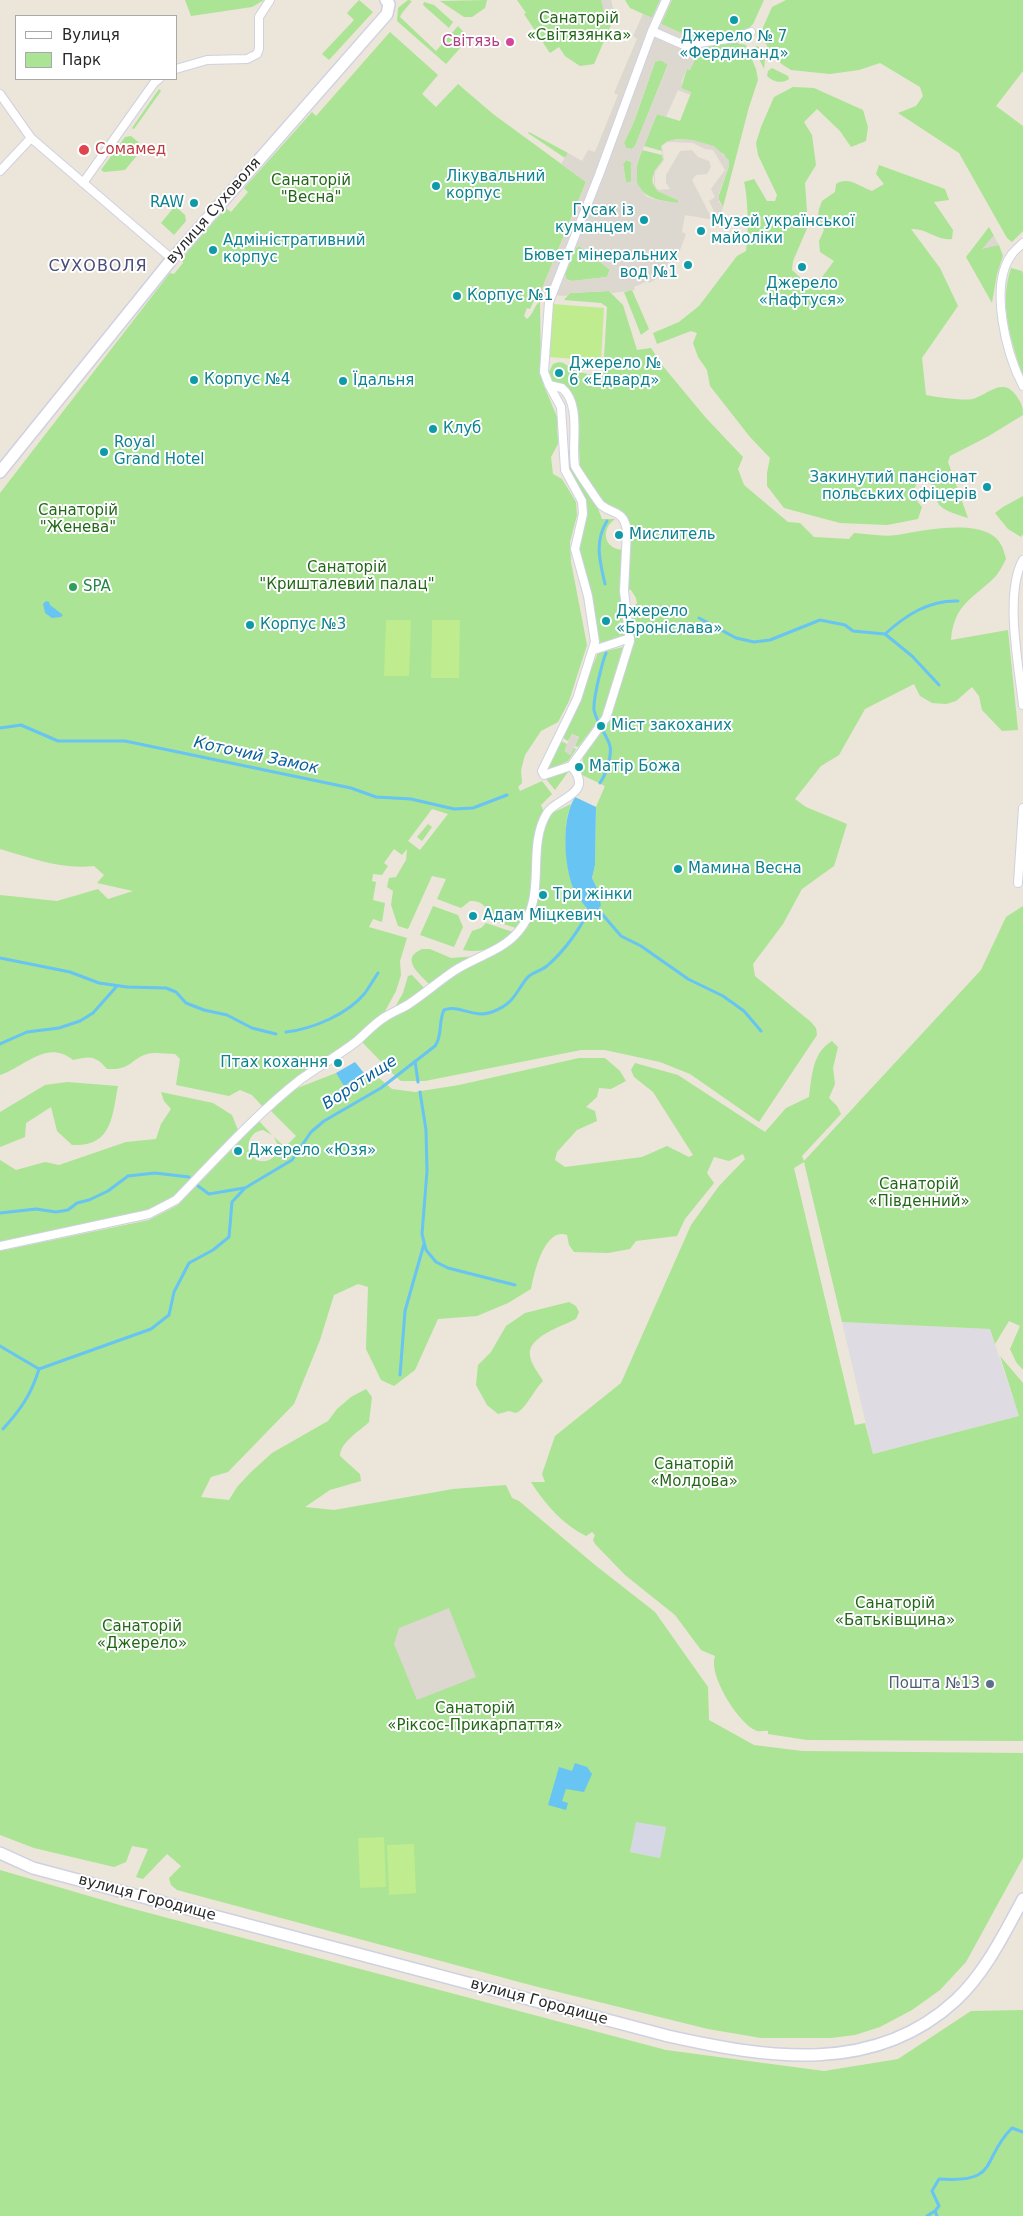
<!DOCTYPE html>
<html>
<head>
<meta charset="utf-8">
<style>
  body { margin:0 }
  #map { position:relative; width:1023px; height:2216px; overflow:hidden; background:#ece5d9; font-family:"DejaVu Sans",sans-serif }
  canvas { display:block }
  .legend { position:absolute; left:15px; top:15px; width:162px; height:65px; box-sizing:border-box; background:#fff; border:1px solid #a9a9a9; margin:0; padding:6px 9px; list-style:none; font-size:15px; color:#282828 }
  .legend li { display:flex; align-items:center; gap:10px; height:25px }
  .legend b { width:25px; border:1px solid #a9a9a9 }
</style>
</head>
<body>
<div id="map">
<canvas width="1023" height="2216"></canvas>
<ul class="legend">
<li><b style="height:6px;background:#fff"></b>Вулиця</li>
<li><b style="height:14px;background:#aae494"></b>Парк</li>
</ul>
</div>
<script>
const ctx = document.querySelector('canvas').getContext('2d');
ctx.lineJoin = 'round';
function paint(path, color) {
  ctx.fillStyle = color;
  ctx.fill(path, 'evenodd');
}
function trace(path, color, width, dash) {
  ctx.strokeStyle = color;
  ctx.lineWidth = width;
  ctx.lineCap = dash ? 'butt' : 'round';
  ctx.setLineDash(dash || []);
  ctx.stroke(path);
}
function label(font, color, halo, rows, align = 'center') {
  ctx.font = font + ' "DejaVu Sans",sans-serif';
  ctx.lineWidth = 4;
  ctx.setLineDash([]);
  ctx.textBaseline = 'middle';
  ctx.strokeStyle = halo;
  ctx.fillStyle = color;
  for (const [text, x, y, turn = 0] of rows) {
    ctx.save();
    ctx.translate(x, y);
    ctx.rotate((+turn || 0) * Math.PI / 180);
    ctx.textAlign = isNaN(turn) ? turn : align;
    if (halo) ctx.strokeText(text, 0, 0);
    ctx.fillText(text, 0, 0);
    ctx.restore();
  }
}
paint(new Path2D(`
  M842,1322L990,1329L1019,1416L873,1454Z`), '#dedbe3');
paint(new Path2D(`
  M636,1821L666,1827L660,1858L630,1852Z`), '#d5d7e4');
paint(new Path2D(`
  M185,0H264L252,7L191,16Z
  M359,0L373,12L329,60L322,54L354,20L347,13Z
  M408,0L412,1L402,13L400,17L436,51L458,26L469,38L446,64L397,21L398,8Z
  M487,0L485,8L472,17H464L440,1Z
  M517,0H611L613,10L618,9L594,64L580,66L565,56L559,47L550,53L524,14L526,13Z
  M625,0H660L652,18L630,8Z
  M672,0H764L753,24L746,31L739,34L694,39L661,24Z
  M786,0H1023V71L996,106L1023,126V231L1012,242L1007,238L959,153L898,113L916,106L923,96L920,87L880,63L859,70L830,74L791,70L783,65L771,55L761,32L772,7Z
  M424,2L434,5L453,22L449,28L423,5Z
  M390,32L438,75L422,94L436,107L458,84L493,114L586,182L541,291L529,287L528,293L536,296L530,309L527,308L524,316L527,319C533,315 534,305 540,302L541,372L542,381L557,417L558,444L551,457L553,474L562,479L576,502L577,515L570,542L571,562L587,645L569,701L558,722L541,731L525,755L521,770L522,783L518,787L520,791L542,781L552,794L541,805L545,815L537,840L535,896L519,929L488,919C489,907 481,900 470,901L461,908L437,899L446,879L432,876L408,929L398,926L391,905L393,891L387,887L389,878L396,877L406,860L407,849L402,855L394,849L384,863L388,866L382,875L373,874L372,881L376,882L373,900L385,903L382,922L373,919L369,927L407,938L400,961L401,975L396,991L384,1013L354,1038L296,1078L263,1107L252,1095L240,1090L229,1096L176,1085L180,1059L175,1054C167,1054 155,1052 147,1054C129,1060 132,1070 107,1069C95,1055 90,1056 73,1060C47,1039 26,1066 0,1075V895L57,901L98,889L108,899L133,891L97,883L104,875L94,866C62,870 31,858 0,849V493L170,273L174,274L183,263L182,258L226,208L231,212L248,192L244,188L312,112L316,116ZM432,809L448,814L420,850L408,841Z
  M732,42L746,45L756,69L758,80L749,107L723,207L718,198L729,166L724,154C705,146 680,130 661,146L662,151L644,146L657,114L680,121L691,93L681,88L687,69L690,70C699,45 708,46 732,42Z
  M756,46L759,47L765,58L764,69L755,50Z
  M660,60L668,64L635,146L632,149L626,148L624,143L635,119L655,62Z
  M772,68L788,76L789,79C782,84 773,82 767,76L768,71Z
  M793,87L814,88L863,110L868,127L866,141L851,147L840,131L817,109L804,122L812,135L816,165L805,183L808,226L793,261L792,270L803,280L813,283L822,277L834,261L820,252L819,241L824,230L818,216L819,209L822,201L835,192L836,184C848,176 859,186 872,191L884,184L876,174L879,165L945,189L949,200L934,202L953,230L952,239C937,241 927,228 911,229L940,268L958,306L922,358L926,395C937,397 963,401 973,399C988,394 1002,378 1015,394C1021,402 1023,406 1023,415L987,437L950,456L948,462L968,518C935,508 938,507 929,476L916,484L913,496L922,507L918,519L887,525L840,523L784,508L767,486V473L770,458L750,437L710,386L707,370L698,357L693,343L697,333L691,331L657,344L653,333L679,322L699,306L737,256L746,251C749,235 748,197 744,182L754,179L767,201H775L777,195L758,155L756,143L761,127L774,97Z
  M159,89L161,91L134,129L132,128Z
  M529,132L568,153L565,158L528,133Z
  M131,136L144,147L125,170L104,172L101,170L125,137Z
  M642,150L662,155L663,160C642,185 655,190 678,200V203C641,199 627,188 642,150Z
  M626,160L631,162V182L626,183L623,164Z
  M175,206L185,215L186,221L174,235L161,223Z
  M989,227L994,236L991,246L999,245L1003,256L997,274L992,303L966,257Z
  M579,246L610,269L607,277L572,281L566,279L565,274L576,248Z
  M1011,268L1022,271L1023,274V377C1012,342 998,306 1011,268Z
  M632,290L649,329L641,335L624,292Z
  M609,291L623,305L637,350L651,348L662,365L706,418L743,457L738,469L744,485L788,522L800,523L814,537L849,539L854,533C868,534 883,537 897,535C922,531 975,519 996,538C1002,544 1004,551 1006,559C1003,565 999,573 994,578C971,600 954,605 951,640L1008,630L1018,730L1002,731L982,710L979,696L972,687L956,701L946,704L932,703L920,696L914,684L865,709L839,755L821,766L795,799L806,807L847,824L834,866L802,889L783,924L753,964L755,976L811,1022L816,1028L817,1035L759,1122L690,1074L660,1062L605,1050H581L425,1081H401L395,1076L361,1041L385,1020L456,971L500,949L530,916L539,840L550,814L571,804C562,827 565,864 573,888C576,897 585,905 591,913L598,890L592,878L595,865L596,807L605,786L580,774L583,767V757L610,719L633,641L628,611L637,603L636,598L631,590L627,589L622,513L603,502L580,469L578,423L570,393L565,386L551,382L548,374L553,364C564,359 566,366 574,370C582,374 594,375 603,375L607,307L601,303L564,300L570,293Z
  M571,449L574,472L597,506L602,519H615C600,530 604,549 623,550L626,635L622,638L601,643L597,638L578,548L586,520L584,501L569,472L567,451Z
  M1023,496V534L1021,537L1008,529L995,513L1003,507Z
  M623,647L602,716L578,747L575,746L579,737L572,734L568,741L563,738L598,653Z
  M561,741L567,744L565,751L570,755L574,748L576,749L568,761L548,770Z
  M571,768L555,790L546,779Z
  M428,824L432,827L422,841L417,837Z
  M433,906L458,915L463,927L454,947L420,935Z
  M1023,906V1370L1016,1362L1010,1349L1020,1326L1009,1321L995,1344L990,1329L842,1322L804,1162L794,1168L855,1425L865,1423L873,1454L1019,1416L1000,1356L1023,1383V1741L807,1740L768,1734V1731C762,1730 759,1733 753,1729C737,1720 708,1675 715,1656L701,1650L675,1615L625,1575L595,1544L593,1540L595,1535L592,1532L586,1536C562,1524 545,1504 531,1482H545L542,1474L555,1436L621,1383L691,1225L719,1186L745,1159L743,1154L729,1161L714,1157L707,1173L714,1183L685,1219L677,1236L636,1241L630,1249L608,1253L574,1252L569,1245L567,1235C544,1227 534,1274 531,1289L508,1303L477,1316L438,1319L415,1370L394,1386L381,1380L366,1349L368,1287L358,1284L334,1295L320,1340L294,1404L228,1472L211,1477L201,1497L229,1500L237,1487L251,1472L272,1453L328,1421L337,1409L351,1397L366,1389L372,1397L369,1422C360,1431 340,1442 340,1456L360,1474L361,1481L330,1490L305,1507L334,1510L453,1489L506,1485L512,1498L519,1501L595,1565L655,1612L708,1687L709,1720L754,1745L802,1751L1023,1753V1858L966,1962L940,1990L912,2010L880,2027L855,2035L831,2038H761L708,2029L534,1986L177,1890L171,1885L169,1878L181,1866L167,1854L143,1879L136,1877L148,1849L132,1846L126,1862L114,1867L34,1848L0,1835V1251L149,1220L178,1205L259,1121L272,1135L263,1130C253,1131 248,1139 248,1149L256,1160C267,1164 277,1158 279,1147L274,1137L285,1147L296,1136L271,1111L295,1089L336,1073L344,1085L364,1073L372,1072L392,1089L415,1092L459,1085L579,1058H605L620,1071L626,1081L611,1089L599,1088L597,1097L586,1107L595,1111L597,1121L577,1130L557,1152L555,1160L565,1167L642,1157L667,1146L689,1157L693,1155L653,1092L634,1077L631,1070L635,1063L678,1075L765,1132L786,1108L809,1097C812,1076 812,1053 832,1041L838,1047L833,1068L835,1084L829,1098L837,1106L841,1114L802,1156L804,1161L981,970L1006,917ZM636,1822L666,1827L660,1858L630,1852Z
  M486,923L516,933C502,946 482,954 463,950L472,931L481,928Z
  M422,949H430L451,958L478,956L430,985C420,974 399,959 422,949Z
  M412,975L426,990L394,1009L403,993L408,976Z
  M67,1082L118,1086C112,1117 112,1147 72,1145L57,1131L51,1107L26,1123L25,1137L0,1147V1112L45,1085Z
  M161,1092L213,1103L232,1115L238,1130L172,1198L163,1204L142,1212L0,1243V1160L16,1170L45,1162L59,1165L126,1142L156,1139L161,1124L171,1109L164,1101Z
  M569,1302L576,1306L579,1312L576,1319C563,1326 526,1337 530,1356C531,1364 539,1374 543,1381C533,1391 526,1409 516,1413L509,1411L498,1414L487,1405L476,1385L478,1365L491,1352L506,1326L525,1313Z
  M0,1870L130,1908L666,2050L824,2071L898,2059L971,2011L1023,2010V2216H0Z`), '#aae494');
paint(new Path2D(`
  M553,304L604,308L601,361L549,357Z
  M386,620H411L409,676H384Z
  M432,620H460L459,678H431Z
  M384,1837L386,1887L360,1888L358,1838Z
  M414,1844L416,1893L389,1895L387,1845Z`), '#beec8f');
paint(new Path2D(`
  M601,0H611L613,10L604,12Z
  M660,0H672L661,24L694,39L700,50L690,70L687,69L681,83L683,84L681,88L691,92L690,95L678,90L666,117L657,114L637,164V183L646,196L653,199L678,203V200L657,191L654,186V171L663,160L661,146L667,141L680,139L693,140L714,146L729,160V166L719,193V202L723,207L720,221L685,215L682,232L686,234L679,253L677,252L670,260L660,277L649,283L648,281L634,287L635,290L612,293L609,291L570,293L567,296L551,295L541,291L586,182L561,164L568,153L582,161L588,150L595,152L618,95L614,93L637,39L633,36L643,14L652,18ZM660,60L668,65L635,146L632,149L626,148L624,143L633,124L651,73L655,62ZM668,142L693,143L705,149L713,150L725,170L711,189L715,197L709,201L717,218L711,217L692,180L696,175L707,174L711,167L709,161L698,157L692,150L680,151L666,175V183L670,189L657,190L655,185V172L664,160L662,146ZM626,160L631,162V181L626,183L623,164ZM579,246L610,270L607,277L572,281L566,279L565,274L576,248Z
  M994,236L999,245L982,249L992,237Z
  M572,734L579,738L570,755L567,753L565,748Z
  M449,1608L476,1677L417,1700L394,1644L399,1628Z`), '#dcd8d0');
paint(new Path2D(`
  M46,601L49,602L50,605L63,615L61,617L52,618L45,613L43,604Z
  M575,797L596,807L595,865L592,878L598,890L601,906L591,913C585,906 577,897 573,888C564,864 561,819 575,797Z
  M355,1062L364,1073L344,1086L336,1073Z
  M575,1763L587,1767L592,1774L584,1792L566,1789L562,1801L568,1803L566,1810L548,1805L559,1767L572,1771Z`), '#68c4f2');
trace(new Path2D(`
  M605,584C600,562 594,542 607,521
  M699,618L736,638L754,642L770,640L820,620L845,625L853,631L885,634C906,615 929,600 958,601
  M885,634L912,656L939,685
  M0,728L21,725L58,741H125L351,788L376,797L411,799L454,809L473,808L507,795
  M600,783C606,774 612,757 610,746C608,737 596,722 594,710C593,699 602,663 606,653
  M596,907L621,936L641,946L688,979L723,996L744,1011L761,1031
  M0,958L70,972L99,983L127,987L166,988L176,992L186,1003L204,1010L227,1015L252,1028L276,1034
  M286,1032C313,1029 348,1014 365,993C370,986 374,979 378,973
  M0,1044L27,1032L59,1028L80,1021L93,1013L117,986
  M415,1061L418,1082
  M420,1092L426,1130L427,1171L422,1234L426,1250L436,1262L448,1268L515,1285
  M198,1186L209,1194L244,1188
  M0,1213L36,1209L56,1212L68,1210L77,1203L89,1200L108,1191L128,1176L155,1173L189,1177
  M0,1346L39,1369L151,1329L169,1315L174,1292L189,1263L213,1250L229,1237L232,1202L245,1188L292,1160L311,1132L324,1121L381,1088L435,1046C443,1035 438,1022 444,1010C459,1004 474,1019 492,1012C514,1004 515,993 527,978C532,972 541,971 547,966C564,951 580,929 590,908
  M400,1375L405,1311L424,1244
  M3,1429C21,1409 31,1395 39,1369
  M927,2216L935,2211
  M937,2216L935,2211L939,2206L932,2191L939,2179C1001,2183 980,2160 1012,2128L1023,2132`), '#68c4f2', 3);
const street = new Path2D(`
  M652,31L684,45L735,38L751,32
  M176,69L207,60L247,59L257,54L259,49V17L270,0
  M0,94L31,138L172,259
  M0,171L31,138
  M83,183L154,83L159,79
  M1023,243C1019,247 1015,250 1012,254C988,286 1007,355 1023,386
  M549,385L562,388C582,405 571,444 575,466C576,469 599,503 601,505C614,515 623,510 627,530L624,591L630,641L606,718L571,766L544,775L542,771L577,699L595,642L588,596L575,549L583,514L582,501L565,470L561,407L549,385L544,372L549,302L599,175L652,31L666,0
  M1023,560C1004,593 1019,667 1023,705
  M594,650L630,638
  M1018,883L1023,808
  M0,1246L149,1214L176,1200C216,1159 255,1115 301,1079C319,1066 339,1055 357,1041C366,1033 375,1023 385,1017C393,1012 401,1009 409,1004C424,994 439,981 454,971C475,957 502,951 518,932C549,896 525,850 547,813C556,798 596,794 571,766`);
const secondary = new Path2D(`
  M0,472L172,259L387,14L389,4L386,0
  M0,1853L33,1868L668,2036C767,2058 874,2076 956,2000C985,1973 1004,1934 1023,1899`);
trace(street, '#cfd1e2', 10);
trace(secondary, '#cfd1e2', 14);
trace(street, '#fff', 8);
trace(secondary, '#fff', 11);
for (const [x, y, r, color] of [
  [734,20,5,"#0f9aa8"],
  [510,42,5,"#d1479c"],
  [84,150,6,"#e0444e"],
  [436,186,5,"#0f9aa8"],
  [194,203,5,"#0f9aa8"],
  [644,220,5,"#0f9aa8"],
  [701,231,5,"#0f9aa8"],
  [213,250,5,"#0f9aa8"],
  [688,265,5,"#0f9aa8"],
  [802,267,5,"#0f9aa8"],
  [457,296,5,"#0f9aa8"],
  [559,373,5,"#0f9aa8"],
  [194,380,5,"#0f9aa8"],
  [343,381,5,"#0f9aa8"],
  [433,429,5,"#0f9aa8"],
  [104,452,5,"#0f9aa8"],
  [987,487,5,"#0f9aa8"],
  [619,535,5,"#0f9aa8"],
  [73,587,5,"#2e9e5b"],
  [606,621,5,"#0f9aa8"],
  [250,625,5,"#0f9aa8"],
  [601,726,5,"#0f9aa8"],
  [579,767,5,"#0f9aa8"],
  [678,869,5,"#0f9aa8"],
  [543,895,5,"#0f9aa8"],
  [473,916,5,"#0f9aa8"],
  [338,1063,5,"#0f9aa8"],
  [238,1151,5,"#0f9aa8"],
  [990,1684,5,"#5c6f8a"]
]) {
  const dot = new Path2D();
  dot.arc(x, y, r, 0, 2 * Math.PI);
  ctx.fillStyle = color;
  ctx.fill(dot);
  trace(dot, '#fff', 2);
}
label('15px', '#226717', '#fff', [
  ["Санаторій",579,19],
  ["«Світязянка»",579,36],
  ["Санаторій",311,181],
  ["\"Весна\"",311,198],
  ["Санаторій",78,511],
  ["\"Женева\"",78,528],
  ["Санаторій",347,568],
  ["\"Кришталевий палац\"",347,585],
  ["Санаторій",919,1185],
  ["«Південний»",919,1202],
  ["Санаторій",694,1465],
  ["«Молдова»",694,1482],
  ["Санаторій",895,1604],
  ["«Батьківщина»",895,1621],
  ["Санаторій",142,1627],
  ["«Джерело»",142,1644],
  ["Санаторій",475,1709],
  ["«Ріксос-Прикарпаття»",475,1726]
]);
label('15px', '#0d838f', '#fff', [
  ["Джерело № 7",734,37,"center"],
  ["«Фердинанд»",734,54,"center"],
  ["Лікувальний",446,177],
  ["корпус",446,194],
  ["RAW",184,203,"right"],
  ["Гусак із",634,211,"right"],
  ["куманцем",634,228,"right"],
  ["Музей української",711,222],
  ["майоліки",711,239],
  ["Адміністративний",223,241],
  ["корпус",223,258],
  ["Бювет мінеральних",678,256,"right"],
  ["вод №1",678,273,"right"],
  ["Джерело",802,284,"center"],
  ["«Нафтуся»",802,301,"center"],
  ["Корпус №1",467,296],
  ["Джерело №",569,364],
  ["6 «Едвард»",569,381],
  ["Корпус №4",204,380],
  ["Їдальня",353,381],
  ["Клуб",443,429],
  ["Royal",114,443],
  ["Grand Hotel",114,460],
  ["Закинутий пансіонат",977,478,"right"],
  ["польських офіцерів",977,495,"right"],
  ["Мислитель",629,535],
  ["Джерело",616,612],
  ["«Броніслава»",616,629],
  ["Корпус №3",260,625],
  ["Міст закоханих",611,726],
  ["Матір Божа",589,767],
  ["Мамина Весна",688,869],
  ["Три жінки",553,895],
  ["Адам Міцкевич",483,916],
  ["Птах кохання",328,1063,"right"],
  ["Джерело «Юзя»",248,1151]
], 'left');
label('15px', '#b23c85', '#fff', [
  ["Світязь",500,42]
], 'right');
label('15px', '#be3a42', '#fff', [
  ["Сомамед",95,150]
], 'left');
label('15px', '#282828', '#fff', [
  ["вулиця Суховоля",214,211,-49],
  ["вулиця Городище",147,1898,15],
  ["вулиця Городище",539,2002,15]
]);
label('15px', '#27864d', '#fff', [
  ["SPA",83,587]
], 'left');
label('15px', '#4e5e75', '#fff', [
  ["Пошта №13",980,1684]
], 'right');
ctx.letterSpacing = '1px';
label('16px', '#484d7a', '#fff', [
  ["СУХОВОЛЯ",98,267]
]);
ctx.letterSpacing = '0px';
label('italic 16px', '#095f9c', '#fff', [
  ["Коточий Замок",256,756,12],
  ["Воротище",360,1083,-33]
]);
</script>
</body>
</html>
